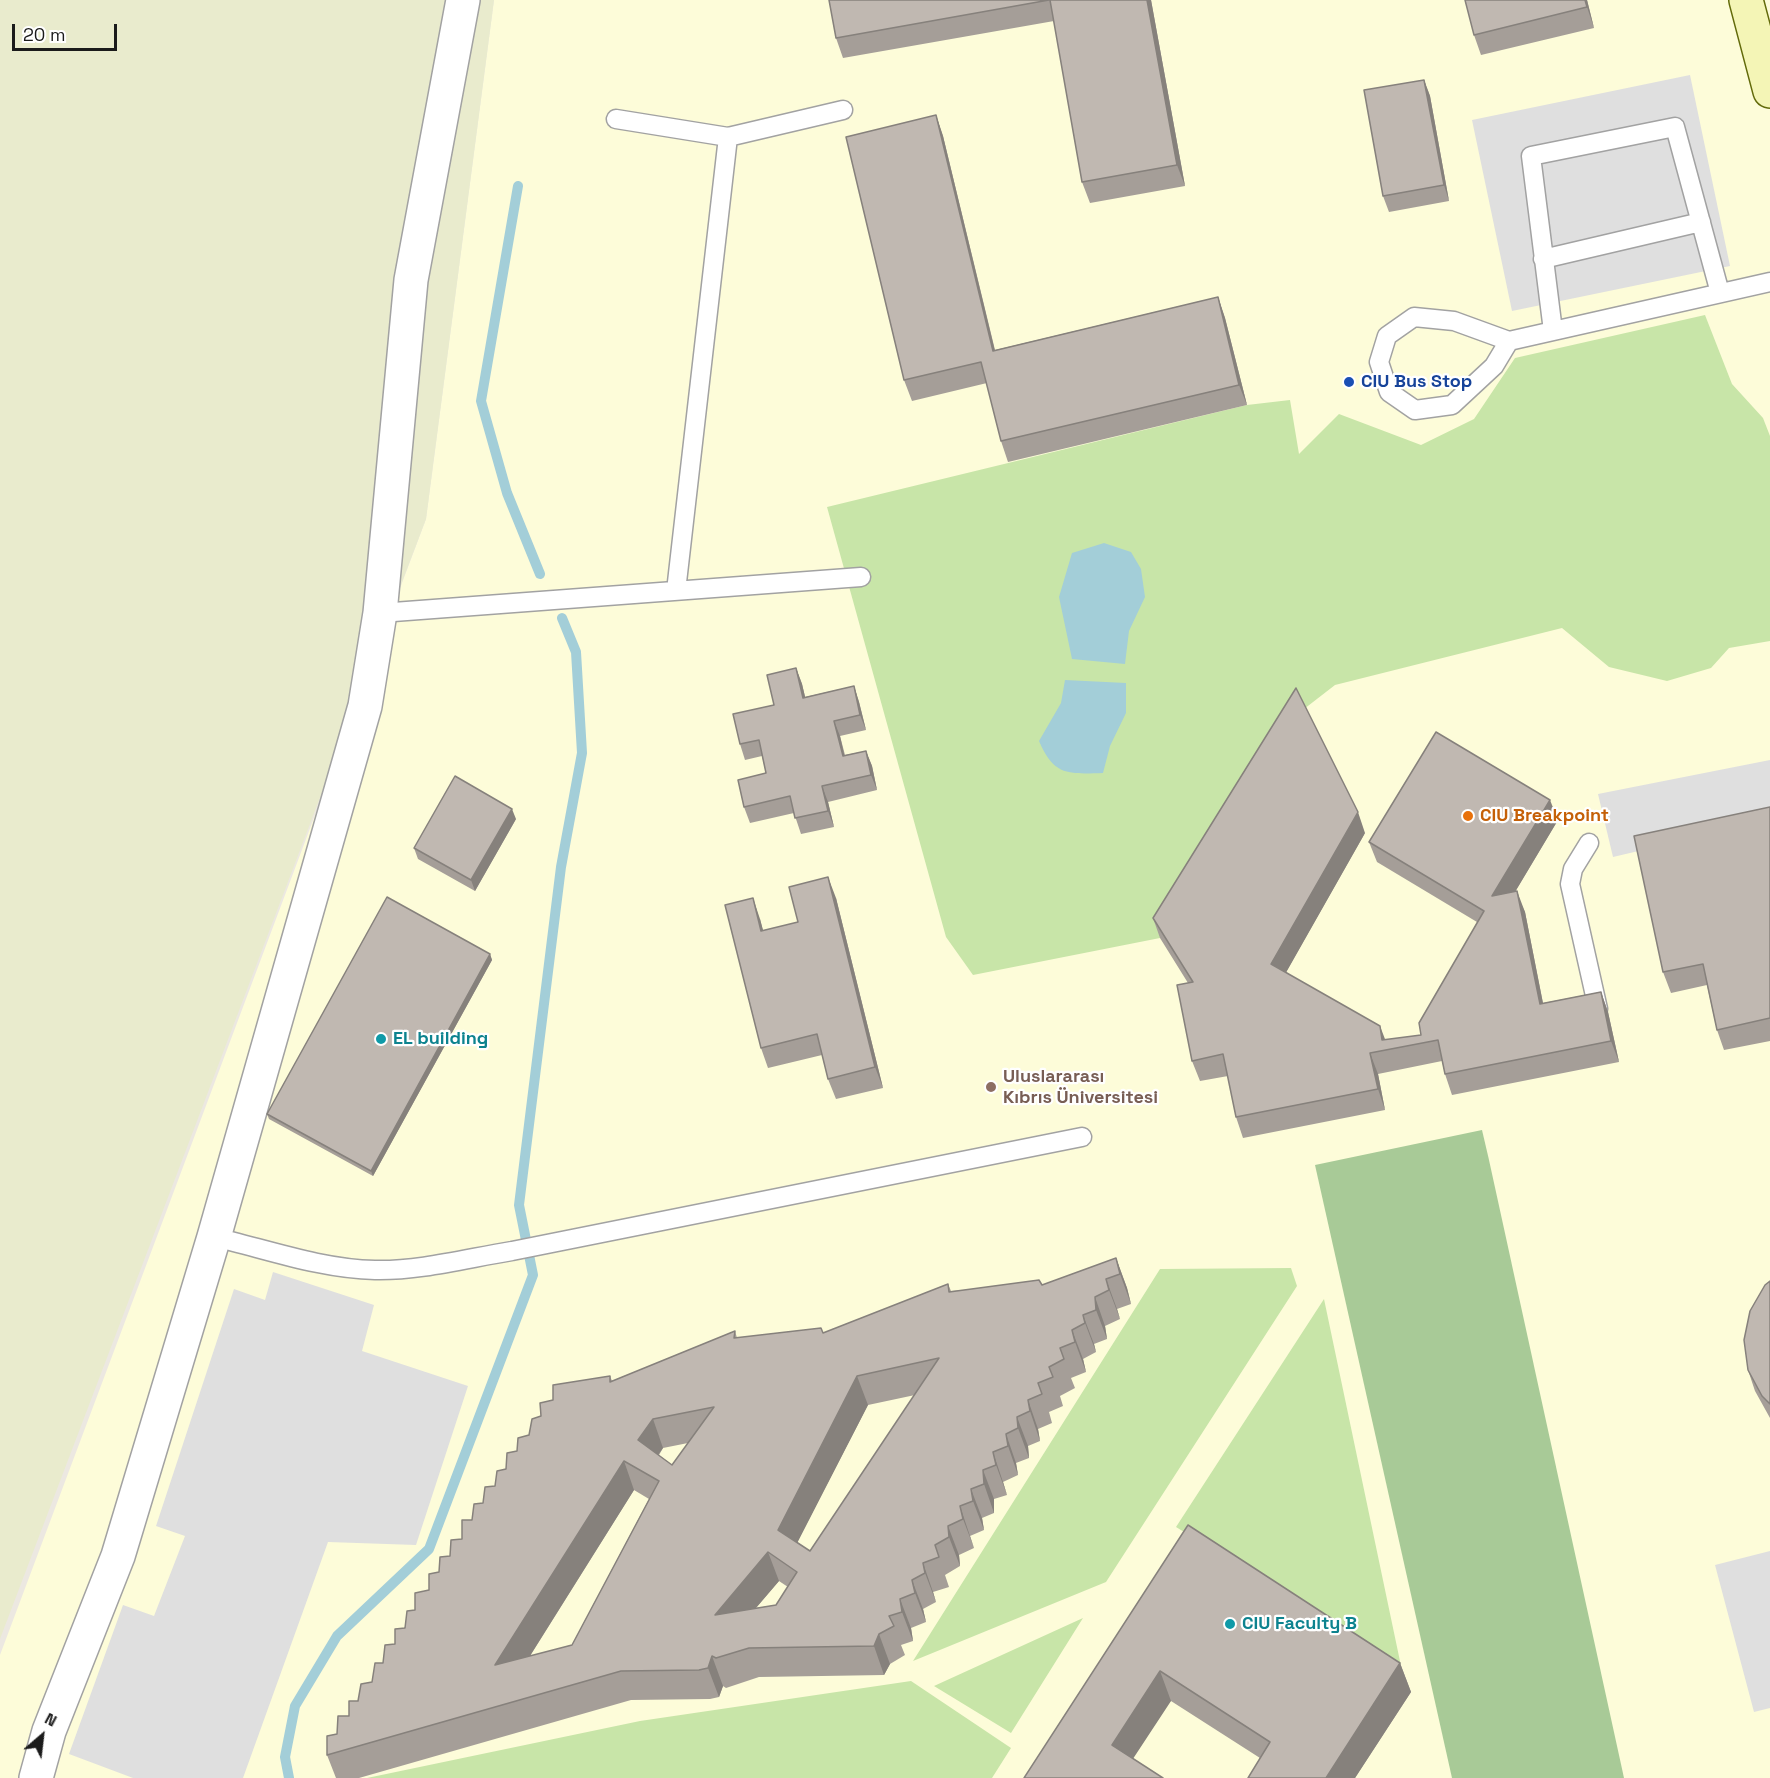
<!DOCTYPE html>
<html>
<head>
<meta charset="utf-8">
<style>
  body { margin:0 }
  #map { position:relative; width:1770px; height:1778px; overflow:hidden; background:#ece8e1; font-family:"Space Grotesk",sans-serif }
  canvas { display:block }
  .north { position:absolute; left:12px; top:1706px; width:60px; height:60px; -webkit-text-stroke:4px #fff; paint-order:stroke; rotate:28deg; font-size:16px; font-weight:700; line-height:24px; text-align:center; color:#1b1b1b }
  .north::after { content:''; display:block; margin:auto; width:21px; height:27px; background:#1b1b1b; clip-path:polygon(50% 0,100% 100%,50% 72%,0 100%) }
  .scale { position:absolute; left:12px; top:24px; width:105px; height:27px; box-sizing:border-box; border:3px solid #1b1b1b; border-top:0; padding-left:8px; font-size:18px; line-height:21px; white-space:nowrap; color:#1b1b1b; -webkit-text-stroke:4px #fff; paint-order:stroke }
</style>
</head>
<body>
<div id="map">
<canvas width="1770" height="1778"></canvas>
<div class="north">N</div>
<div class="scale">20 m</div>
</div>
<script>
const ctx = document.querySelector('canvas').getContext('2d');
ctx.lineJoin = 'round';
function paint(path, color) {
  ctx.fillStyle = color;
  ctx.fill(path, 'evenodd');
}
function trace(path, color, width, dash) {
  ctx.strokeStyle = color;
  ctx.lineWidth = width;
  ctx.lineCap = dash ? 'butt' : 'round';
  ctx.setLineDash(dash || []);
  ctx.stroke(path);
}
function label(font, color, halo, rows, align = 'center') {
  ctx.font = font + ' "Space Grotesk",sans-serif';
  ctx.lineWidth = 4.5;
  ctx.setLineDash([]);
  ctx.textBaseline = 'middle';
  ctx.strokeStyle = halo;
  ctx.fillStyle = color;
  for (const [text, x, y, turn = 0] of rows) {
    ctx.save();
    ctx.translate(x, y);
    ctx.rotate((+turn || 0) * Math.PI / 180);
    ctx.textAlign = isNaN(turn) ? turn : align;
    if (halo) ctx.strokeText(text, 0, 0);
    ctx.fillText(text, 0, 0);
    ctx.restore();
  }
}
paint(new Path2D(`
  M494,0H1770V1778H0V1655L426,519Z`), '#fdfcd9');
paint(new Path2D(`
  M0,0H494L426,519L0,1639Z`), '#e9ebcd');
paint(new Path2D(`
  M1705,315L1732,384L1763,418L1770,436V641L1729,648L1711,668L1667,681L1609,667L1562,628L1335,685L1304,709L1160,938L973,975L946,937L827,507L1247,405L1290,400L1299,454L1339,414L1421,445L1474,419L1515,358Z
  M1291,1268L1297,1286L1106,1582L913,1661L1160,1269Z
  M1324,1299L1401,1666L1176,1527Z
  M1083,1618L1011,1733L934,1686Z
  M911,1681L1011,1748L992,1778H367L640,1721Z`), '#c8e5a8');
paint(new Path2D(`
  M1482,1130L1489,1160L1624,1778H1452L1315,1165Z`), '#a8ca97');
paint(new Path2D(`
  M1690,75L1730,266L1512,311L1472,120Z
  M1770,760V820L1613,857L1598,794Z
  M273,1272L374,1305L362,1351L468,1386L416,1545L328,1542L243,1778H133L69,1754L123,1605L154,1616L185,1536L156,1526L234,1289L265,1300Z
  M1770,1551V1708L1754,1712L1715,1565Z`), '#dfdfdf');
paint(new Path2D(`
  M1104,543L1131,552L1141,569L1145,597L1129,631L1125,664L1072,659L1059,597L1072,553Z
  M1065,680L1126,683V713L1110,746L1103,773C1068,774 1054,776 1039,741L1061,703Z`), '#a3ced8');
trace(new Path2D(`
  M518,186L481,401L507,493L540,574
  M289,1778L285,1757L295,1706L337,1636L429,1549L533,1275L519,1205L561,867L582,753L576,652L562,618`), '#a3ced8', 10);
const service = new Path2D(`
  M616,119L728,137L843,110
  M1543,259L1701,222
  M1553,331L1531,156L1675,127L1720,293
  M1509,341L1494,366L1452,405L1415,410L1389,392L1379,362L1387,336L1414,317L1454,321L1509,341L1770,282
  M676,591L728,137
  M380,613L861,577
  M1589,843L1573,869L1570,884L1598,1009
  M214,1237C266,1249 321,1269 375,1270C420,1271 468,1258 512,1251L1082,1137`);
const minor = new Path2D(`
  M36,1778L49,1731L118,1556L214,1237L365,706L380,613L411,280L463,0`);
const secondary = new Path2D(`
  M1746,0L1770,91`);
trace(service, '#a2a2a2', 21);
trace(minor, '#a2a2a2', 36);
trace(secondary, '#626a0a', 36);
trace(service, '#fff', 18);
trace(minor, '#fff', 33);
trace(secondary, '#f4f5b6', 33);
paint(new Path2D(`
  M829,0H1151L1185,186L1090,203L1082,182L1054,21L843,58L836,38Z
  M1587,0L1594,28L1481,55L1474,35Z
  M1424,80L1430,96L1449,201L1389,212L1383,196Z
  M936,115L943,136L995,350L1218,297L1225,318L1247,405L1008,462L1001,441L987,383L912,401L904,380Z
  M796,668L802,684L805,697L854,686L859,702L866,730L840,736L845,755L866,751L872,766L877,790L828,802L834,827L801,834L794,813L750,823L744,807L766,773L762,756L745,760L740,744L774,705Z
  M1770,807V1041L1724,1050L1717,1030L1707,985L1671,993L1663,972Z
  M516,819L475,891L418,859L414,848Z
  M1558,820L1515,892L1525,912L1543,1003L1601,992L1608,1012L1619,1062L1452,1095L1445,1074L1442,1061L1378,1074L1385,1110L1243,1138L1236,1117L1228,1076L1200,1081L1192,1061L1188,983L1160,938L1153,918L1365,833L1286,972L1385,1040L1421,1035L1477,922L1377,862L1369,842Z
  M836,898L883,1088L836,1099L828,1079L822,1055L768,1068L761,1048L760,919L763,931L798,922Z
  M490,954L492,960L373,1176L269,1119L267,1114Z
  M1116,1258L1127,1288L1131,1304L1117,1309L1120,1319L1105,1326L1107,1339L1094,1344L1096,1352L1083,1359L1086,1372L1071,1378L1075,1388L1060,1396L1063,1406L1049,1412L1052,1423L1038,1429L1040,1441L1028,1446L1029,1458L1016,1463L1018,1475L1003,1482L1007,1495L994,1499V1513L982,1518L984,1530L970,1536L974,1548L959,1555L960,1566L945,1575L949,1587L933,1592L936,1602L923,1609L926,1622L911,1628L913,1641L901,1645L905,1655L890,1664L884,1675L759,1677L726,1688L723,1686L719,1697L710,1699L631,1700L359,1778H336L327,1755L337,1734L358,1701L372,1682L415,1610L429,1590L439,1572L462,1539L517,1451L529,1435L553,1400L610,1376L612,1381L735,1331L737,1338L823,1333L948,1284L951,1291L1042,1285ZM915,1395L810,1551L797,1542L868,1405ZM688,1443L672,1465L659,1455L663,1448ZM634,1490L649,1499L572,1645L530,1656ZM779,1581L788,1587L776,1605L756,1608Z
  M1770,1281V1418L1755,1391L1748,1370Z
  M1188,1525L1400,1663L1411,1692L1355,1778H1248L1260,1758L1171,1701L1024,1778Z`), '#a59e98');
paint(new Path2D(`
  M1147,0H1151L1185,186L1177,165Z
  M1585,0H1587L1594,28L1587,7Z
  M1424,80L1430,96L1449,201L1444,185Z
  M936,115L943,136L1000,372L993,351Z
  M1218,297L1225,318L1247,405L1239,385Z
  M796,668L802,684L809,713L803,698Z
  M854,686L859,702L866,730L860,715Z
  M834,721L840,736L848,772L843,756Z
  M866,751L872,766L877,790L871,775Z
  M822,786L828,802L834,827L828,811Z
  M1550,800L1558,820L1500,917L1492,896Z
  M512,809L516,819L475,891L471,880Z
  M1358,812L1365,833L1279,985L1271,964Z
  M828,877L836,898L883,1088L875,1067Z
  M1517,891L1525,912L1547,1024L1540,1004Z
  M753,898L760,919L769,952L761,931Z
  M490,954L492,960L373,1176L371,1171Z
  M1601,992L1608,1012L1619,1062L1611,1041Z
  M1380,1026L1388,1047L1382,1040Z
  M1370,1053L1378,1074L1385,1110L1378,1089Z
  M1116,1258L1127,1288L1131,1304L1120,1274Z
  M1106,1279L1117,1309L1120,1319L1109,1290Z
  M1095,1297L1105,1326L1107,1339L1096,1310Z
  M1083,1315L1094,1344L1096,1352L1085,1323Z
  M1072,1330L1083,1359L1086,1372L1075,1342Z
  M857,1376L868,1405L789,1559L778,1530Z
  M1028,1400L1038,1429L1040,1441L1030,1411Z
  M1017,1417L1028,1446L1029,1458L1018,1428Z
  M653,1419L663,1448L648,1469L638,1440Z
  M1006,1434L1016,1463L1018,1475L1008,1446Z
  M993,1452L1003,1482L1007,1495L996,1465Z
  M624,1461L634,1490L506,1694L495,1665Z
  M983,1470L994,1499V1513L984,1484Z
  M971,1489L982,1518L984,1530L973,1501Z
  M960,1506L974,1548L963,1519Z
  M948,1526L959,1555L960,1566L949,1537Z
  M768,1552L779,1581L725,1644L715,1615Z
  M923,1563L933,1592L936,1602L925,1573Z
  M912,1580L923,1609L926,1622L915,1593Z
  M900,1599L911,1628L913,1641L902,1612Z
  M879,1634L890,1664L884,1675L874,1646Z
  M712,1656L723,1686L719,1697L708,1668Z
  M1400,1663L1411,1692L1355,1778H1326Z
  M1160,1671L1171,1701L1123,1774L1112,1745Z`), '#86817c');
const building = new Path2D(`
  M829,0H1049L836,38Z
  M1050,0H1147L1177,165L1082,182Z
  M1465,0H1585L1587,7L1474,35Z
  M1424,80L1444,185L1383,196L1364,90Z
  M936,115L993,351L1218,297L1239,385L1001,441L981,362L904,380L846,137Z
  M796,668L803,698L854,686L860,715L834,721L843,756L866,751L871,775L822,786L828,811L795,818L790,796L744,807L738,780L766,773L759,740L740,744L733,714L774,705L767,675Z
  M1296,688L1358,812L1271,964L1380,1026L1382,1040L1421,1035L1419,1023L1484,911L1369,842L1436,732L1550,800L1492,896L1517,891L1540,1004L1601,992L1611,1041L1445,1074L1438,1040L1370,1053L1378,1089L1236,1117L1223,1054L1192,1061L1177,985L1193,982L1153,918Z
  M455,776L512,809L471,880L414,848Z
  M1770,807V1018L1717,1030L1703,964L1663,972L1634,836Z
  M828,877L875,1067L828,1079L817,1034L761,1048L725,905L753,898L761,931L798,922L789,887Z
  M387,897L490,954L371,1171L267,1114Z
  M1116,1258L1120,1274L1106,1279L1109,1290L1095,1297L1096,1310L1083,1315L1085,1323L1072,1330L1075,1342L1060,1348L1064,1359L1049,1367L1053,1377L1038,1383L1042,1394L1028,1400L1030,1411L1017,1417L1018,1428L1006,1434L1008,1446L993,1452L996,1465L983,1470L984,1484L971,1489L973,1501L960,1506L963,1519L948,1526L949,1537L935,1545L939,1557L923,1563L925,1573L912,1580L915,1593L900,1599L902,1612L889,1616L894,1626L879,1634L874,1646L749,1648L716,1658L712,1656L708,1668L699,1670L621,1671L327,1755V1736L337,1734L338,1716H349V1701H358L361,1684L372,1682L375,1663H383L385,1645L395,1644V1629L405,1628L407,1611L415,1610V1593L429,1590V1574L439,1572L440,1557L450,1556L451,1540L462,1539V1520H472L474,1504L483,1503L485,1487L495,1486L497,1471L506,1469L507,1453L517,1451L518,1438L529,1435L532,1419L541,1416L540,1403L553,1400V1385L610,1376V1382L735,1331L734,1338L821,1328L823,1333L948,1284L949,1292L1039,1280L1042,1285ZM939,1358L810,1551L778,1530L857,1376ZM714,1407L672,1465L638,1440L653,1419ZM624,1461L659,1481L572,1645L495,1665ZM768,1552L797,1572L776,1605L715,1615Z
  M1770,1281V1404L1762,1396L1748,1370L1744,1340L1750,1311L1765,1285Z
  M1188,1525L1400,1663L1326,1778H1248L1270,1742L1160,1671L1112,1745L1163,1778H1024Z`);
paint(building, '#c0b8b1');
trace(building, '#86817c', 1.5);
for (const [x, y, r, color] of [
  [1349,382,6,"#1a4fb4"],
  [1468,816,6,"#e8710a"],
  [381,1039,6,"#0f9aa8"],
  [991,1087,6,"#8d6e63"],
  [1230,1624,6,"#0f9aa8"]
]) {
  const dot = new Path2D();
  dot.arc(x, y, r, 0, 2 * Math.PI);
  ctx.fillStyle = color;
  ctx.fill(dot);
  trace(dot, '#fff', 2);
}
label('bold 18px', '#164399', '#fff', [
  ["CIU Bus Stop",1361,382]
], 'left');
label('bold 18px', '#c56008', '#fff', [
  ["CIU Breakpoint",1480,816]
], 'left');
label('bold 18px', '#0d838f', '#fff', [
  ["EL building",393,1039],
  ["CIU Faculty B",1242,1624]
], 'left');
label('bold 18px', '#785e54', '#fff', [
  ["Uluslararası",1003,1077],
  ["Kıbrıs Üniversitesi",1003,1098]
], 'left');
</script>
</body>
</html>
